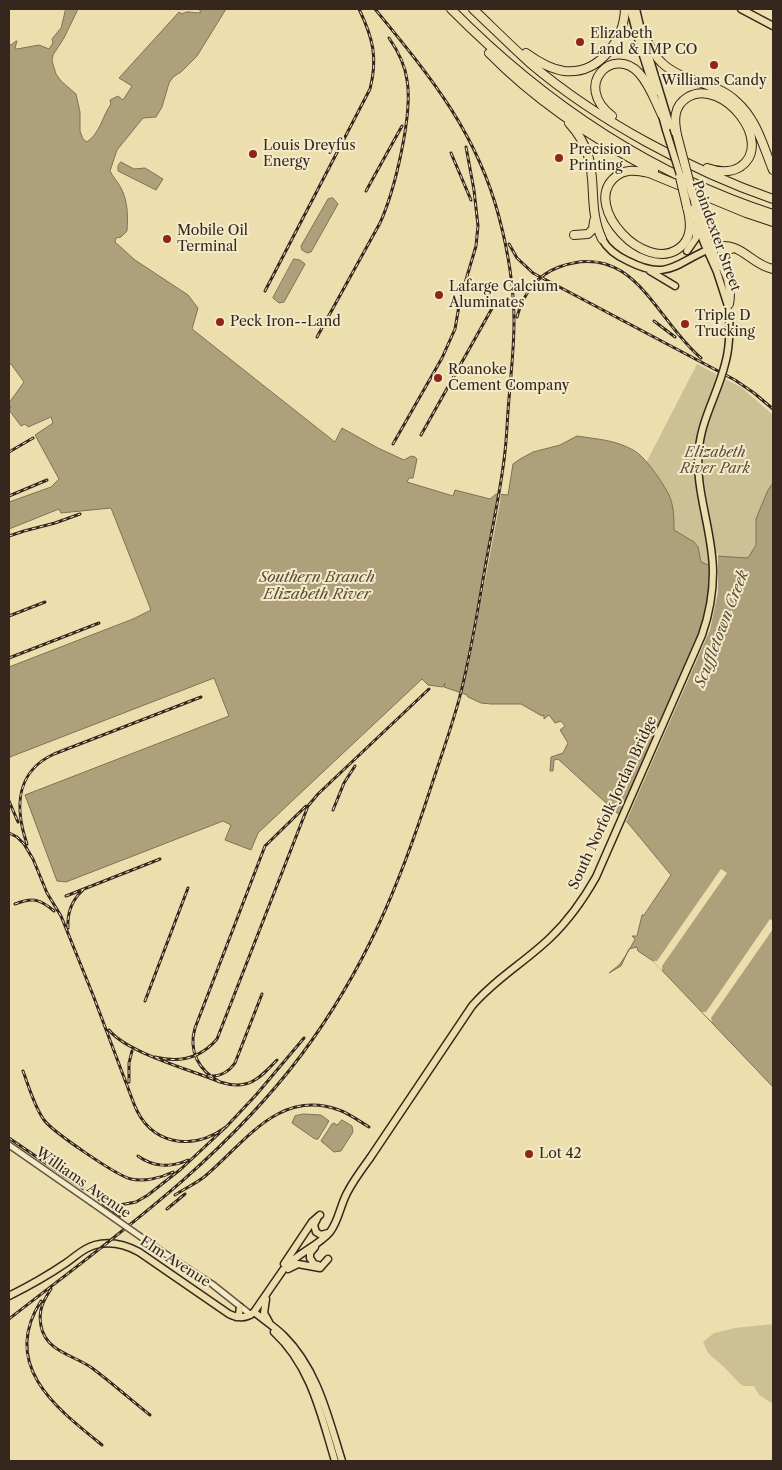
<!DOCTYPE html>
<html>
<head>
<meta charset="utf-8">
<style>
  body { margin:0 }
  #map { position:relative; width:782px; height:1470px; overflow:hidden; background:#eddfad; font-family:"Libre Caslon Text",serif }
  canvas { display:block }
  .frame { position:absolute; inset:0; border:10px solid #36271e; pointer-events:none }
</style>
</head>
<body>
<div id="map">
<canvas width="782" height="1470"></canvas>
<div class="frame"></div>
</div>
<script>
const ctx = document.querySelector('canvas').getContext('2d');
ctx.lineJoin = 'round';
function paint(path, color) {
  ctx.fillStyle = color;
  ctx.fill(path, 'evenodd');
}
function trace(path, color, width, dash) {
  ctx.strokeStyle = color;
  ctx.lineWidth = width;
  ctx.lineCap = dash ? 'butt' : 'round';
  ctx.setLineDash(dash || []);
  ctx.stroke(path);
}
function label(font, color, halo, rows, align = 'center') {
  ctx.font = font + ' "Libre Caslon Text",serif';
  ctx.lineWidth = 4;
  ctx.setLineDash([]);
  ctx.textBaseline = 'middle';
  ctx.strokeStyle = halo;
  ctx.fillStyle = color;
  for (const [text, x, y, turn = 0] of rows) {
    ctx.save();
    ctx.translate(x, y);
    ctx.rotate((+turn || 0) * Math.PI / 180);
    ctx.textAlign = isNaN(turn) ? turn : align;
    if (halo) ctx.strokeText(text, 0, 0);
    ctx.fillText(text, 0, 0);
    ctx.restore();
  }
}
paint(new Path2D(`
  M697,364L742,388L773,415V486L757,545L748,560L706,566L701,564L673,531L645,465Z
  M773,1324V1404L759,1395L754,1386H744L739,1383L725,1368L708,1353L703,1342L714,1333L735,1328Z`), '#cec095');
const water = new Path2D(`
  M66,9H78L64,38L53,55L52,61L56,74L61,81L76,94L80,112V131L83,139L87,142C100,133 102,117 111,104L110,100L118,96L123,100L132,86L119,78L179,12L182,14C189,9 194,15 201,12L199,9H226L197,56L181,72L173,77L169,83L162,107L156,117L143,118L117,150L110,171C113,177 118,182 121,188C128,201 128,217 127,231L121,237L116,238L115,242L135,260L188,295L198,308L192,329L335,442L342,428L378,448L404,460L411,456L415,457L417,459L413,478H409L407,482L453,496L455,490L490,499L496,494L508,495L513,464L520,459L533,452L560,445L577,436C596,439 616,440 633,450C645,456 663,483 669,495C674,506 674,519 674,530L694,542L698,547L701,562L708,565L716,556L748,558L756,545V519L760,509L768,490L773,483V1087L653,961L638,951L637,947L629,949L621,966L609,973C612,970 616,968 619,965C622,962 634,942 635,939L632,936H637L642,915H644L671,875L628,823L558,759L554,760L553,771H550L551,757L563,753L568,743L560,730L565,726L561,721L555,723L549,715L544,719V715L542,716L521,704H491L481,703L468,697L467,695L444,687L445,683L443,687L428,685L422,679L258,833L251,850L225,840L231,825L223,821L66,882L57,881L25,795L229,716L214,678L10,757L9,754V667L133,619L151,610L111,508L61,513L59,509L9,529V502L51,487L59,479L35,435L53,423L51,417L28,427L25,424L21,426L9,410L11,407L9,403L24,382L11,364L9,365V44L11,45L16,41H17L15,48L17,49L39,45L49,49L53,43L52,39L61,28Z
  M121,162L134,169L145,168L163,179L156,190L118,171V166Z
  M333,198L338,204L311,252L307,253L302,250L301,246L328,199Z
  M294,259L300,260L305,264L304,266L284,302L279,303L273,298Z
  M304,1114L321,1115L329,1121L318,1139H315L292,1123L295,1116Z
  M342,1120L352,1126L353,1132L341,1151L334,1152L321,1141L332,1124L334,1123L337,1125Z`);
paint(water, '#afa07c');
trace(water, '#7f7056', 1);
paint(new Path2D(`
  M499,492H501L500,502L469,664L461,694H460Z
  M718,553V592L710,630L625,824L618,818L701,627L709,591L710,561L715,554Z
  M721,869L727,873L662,966V971L653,961H657Z
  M770,919L773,921V929L711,1018L712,1022L702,1012H706Z`), '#eddfad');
const minor = new Path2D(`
  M9,1145L91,1202
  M161,1251L212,1284L251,1315`);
const major = new Path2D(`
  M630,9L640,46L655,93
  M636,9L641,30L672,132
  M741,9L773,26
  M661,112L666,130
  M693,196L709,241L720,267
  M688,200L704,243L717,272L728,306
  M602,239C608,250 617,256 628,261C669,282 676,262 712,248
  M687,251L696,238L695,227
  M650,271L675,286
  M317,1219L314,1225L316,1232L321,1235L328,1233
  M315,1247L310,1253V1258L314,1264L318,1265
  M284,1264L312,1222L320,1215
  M285,1268C297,1253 317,1247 330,1232C339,1220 340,1206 347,1193C353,1181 362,1169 370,1158
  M288,1269L298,1264L320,1268L328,1259
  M9,1296C29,1286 47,1276 66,1263C75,1257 83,1248 95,1245C110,1241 126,1245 139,1252L229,1314C237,1318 246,1319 254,1312L283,1270
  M266,1299L264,1313L269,1322
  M254,1312C264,1320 275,1327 284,1336C318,1370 328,1417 342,1461
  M236,1317L239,1314L240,1307
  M274,1332C311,1366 321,1415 335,1461`);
const highway = new Path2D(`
  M451,9C542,101 650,174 773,214
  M473,9C492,27 511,46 531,64C597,120 692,171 773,199
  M641,30C648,41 652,54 662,63C683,83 716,81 737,102C757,120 763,146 773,170
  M489,53C536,101 595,140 654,171
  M526,53C537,61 550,69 564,71C599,75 624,40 625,9
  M612,116C572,85 613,45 639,73C650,85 655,101 662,115
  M569,123C606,163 583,198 602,239
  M677,135C674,121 673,106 688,97C722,77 776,143 740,167C730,173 718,172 707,168
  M687,207C691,222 693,239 678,249C644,272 584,208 613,179C624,168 636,170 649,173L746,213L773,222
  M574,235L588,234L593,229L594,221
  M712,248C741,239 749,264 773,269
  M729,304C731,295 730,288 728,279C725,270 718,261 722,252L734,248`);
trace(minor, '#645542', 8);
trace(major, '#36271e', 9);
trace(highway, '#36271e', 10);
trace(minor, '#f3eaca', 5);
trace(major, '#eddfad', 6);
trace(highway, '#eddfad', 8);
const rail = new Path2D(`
  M451,153L471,200
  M366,191L402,126
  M509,244L517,258L533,273L735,380L754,393L773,409
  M265,291L370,89C378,58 373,38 359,9
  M517,317C523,294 537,275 559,267C634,239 656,321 701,358
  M654,321L675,337
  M317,337L380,223C395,190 413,114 407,80C405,64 398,51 389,38
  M421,435L495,303
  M393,444L442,358L455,329L460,300L476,246L478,226L474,190L466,147
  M9,452L33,438
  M9,496L47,480
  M9,536L24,531L55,523L80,514
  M9,616L45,602
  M9,658L99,623
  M9,801L18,822
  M333,810L344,783L355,766
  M9,833L17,837L24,844L33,859L47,893L61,916L93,995L134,1104C150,1145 192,1152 226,1127
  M27,844C15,809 15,772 54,754L201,697
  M66,896L160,859
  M15,904C33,897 40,899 54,911
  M68,928C67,913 72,900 83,890
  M145,1001L188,888
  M109,1030C127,1053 192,1070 220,1082C248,1091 259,1079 277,1060
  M155,1057C179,1063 200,1059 217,1039L308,806L318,794L429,689
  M23,1071C29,1087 34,1106 44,1120C53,1132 117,1176 131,1179C144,1182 161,1178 173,1172
  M208,1076C219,1077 228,1073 235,1063L262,994
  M129,1082V1063L132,1051
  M220,1082C199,1071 188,1051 195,1028L265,846L306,806
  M9,1138L100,1200L120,1205L136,1202L148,1195L181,1169L226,1127L256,1095L304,1038
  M138,1156C153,1167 171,1168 188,1160
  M175,1195C184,1189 195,1184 204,1177C244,1144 278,1088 339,1110C350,1114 359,1121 369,1127
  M103,1204L120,1216
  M167,1209L185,1194
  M51,1289C43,1301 38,1311 41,1326C46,1352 74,1355 92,1368C112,1383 131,1400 150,1415
  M41,1301C0,1365 56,1408 102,1445
  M9,1319C113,1238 222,1161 302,1054C365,969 399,886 431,787C441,756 453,724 461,692C472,648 479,602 487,557C493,525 500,492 504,460C507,439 507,419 509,399C511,373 514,348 514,322C514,287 508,251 499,217C477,132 429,75 375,9`);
trace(rail, '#36271e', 3);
trace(rail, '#f3eaca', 1, [4]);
const minorBridge = new Path2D(`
  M91,1202L161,1251`);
const majorBridge = new Path2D(`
  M666,130L682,181
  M370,1158L472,1006C495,979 525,962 550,938C569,920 583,900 596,877L702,635C709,615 713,594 713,572C713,530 694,490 699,448C702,418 718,393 725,364C730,347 730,329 729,311`);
const highwayBridge = new Path2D(`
  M677,135L693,196
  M680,177L687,207`);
trace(minorBridge, '#645542', 8, []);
trace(majorBridge, '#36271e', 9, []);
trace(highwayBridge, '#36271e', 10, []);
trace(minorBridge, '#f3eaca', 5);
trace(majorBridge, '#eddfad', 6);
trace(highwayBridge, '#eddfad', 8);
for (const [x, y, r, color] of [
  [580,42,5,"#8f2418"],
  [714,65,5,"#8f2418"],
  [253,154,5,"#8f2418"],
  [559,158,5,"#8f2418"],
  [167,239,5,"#8f2418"],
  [439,295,5,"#8f2418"],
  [220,322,5,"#8f2418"],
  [685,324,5,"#8f2418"],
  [438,378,5,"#8f2418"],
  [529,1154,5,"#8f2418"]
]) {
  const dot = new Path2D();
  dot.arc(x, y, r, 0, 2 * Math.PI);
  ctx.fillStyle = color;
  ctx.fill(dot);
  trace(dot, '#f3eaca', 2);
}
label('14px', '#36271e', '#f3eaca', [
  ["Elizabeth",590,34],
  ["Land & IMP CO",590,50],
  ["Williams Candy",714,81,"center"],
  ["Louis Dreyfus",263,146],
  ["Energy",263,162],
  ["Precision",569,150],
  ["Printing",569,166],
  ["Mobile Oil",177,231],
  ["Terminal",177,247],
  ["Lafarge Calcium",449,287],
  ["Aluminates",449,303],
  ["Triple D",695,316],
  ["Trucking",695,332],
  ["Peck Iron--Land",230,322],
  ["Roanoke",448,370],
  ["Cement Company",448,386],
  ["Lot 42",539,1154]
], 'left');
label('14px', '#36271e', '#f3eaca', [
  ["Poindexter Street",716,236,70],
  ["South Norfolk Jordan Bridge",613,803,-65],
  ["Williams Avenue",83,1183,35],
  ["Elm Avenue",175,1262,33]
]);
label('italic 14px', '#5c4d3c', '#f3eaca', [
  ["Elizabeth",715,453],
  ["River Park",715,469]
]);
label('italic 15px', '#5a4b3a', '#f3eaca', [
  ["Southern Branch",317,578],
  ["Elizabeth River",317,595],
  ["Scuffletown Creek",722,629,-69]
]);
</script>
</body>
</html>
